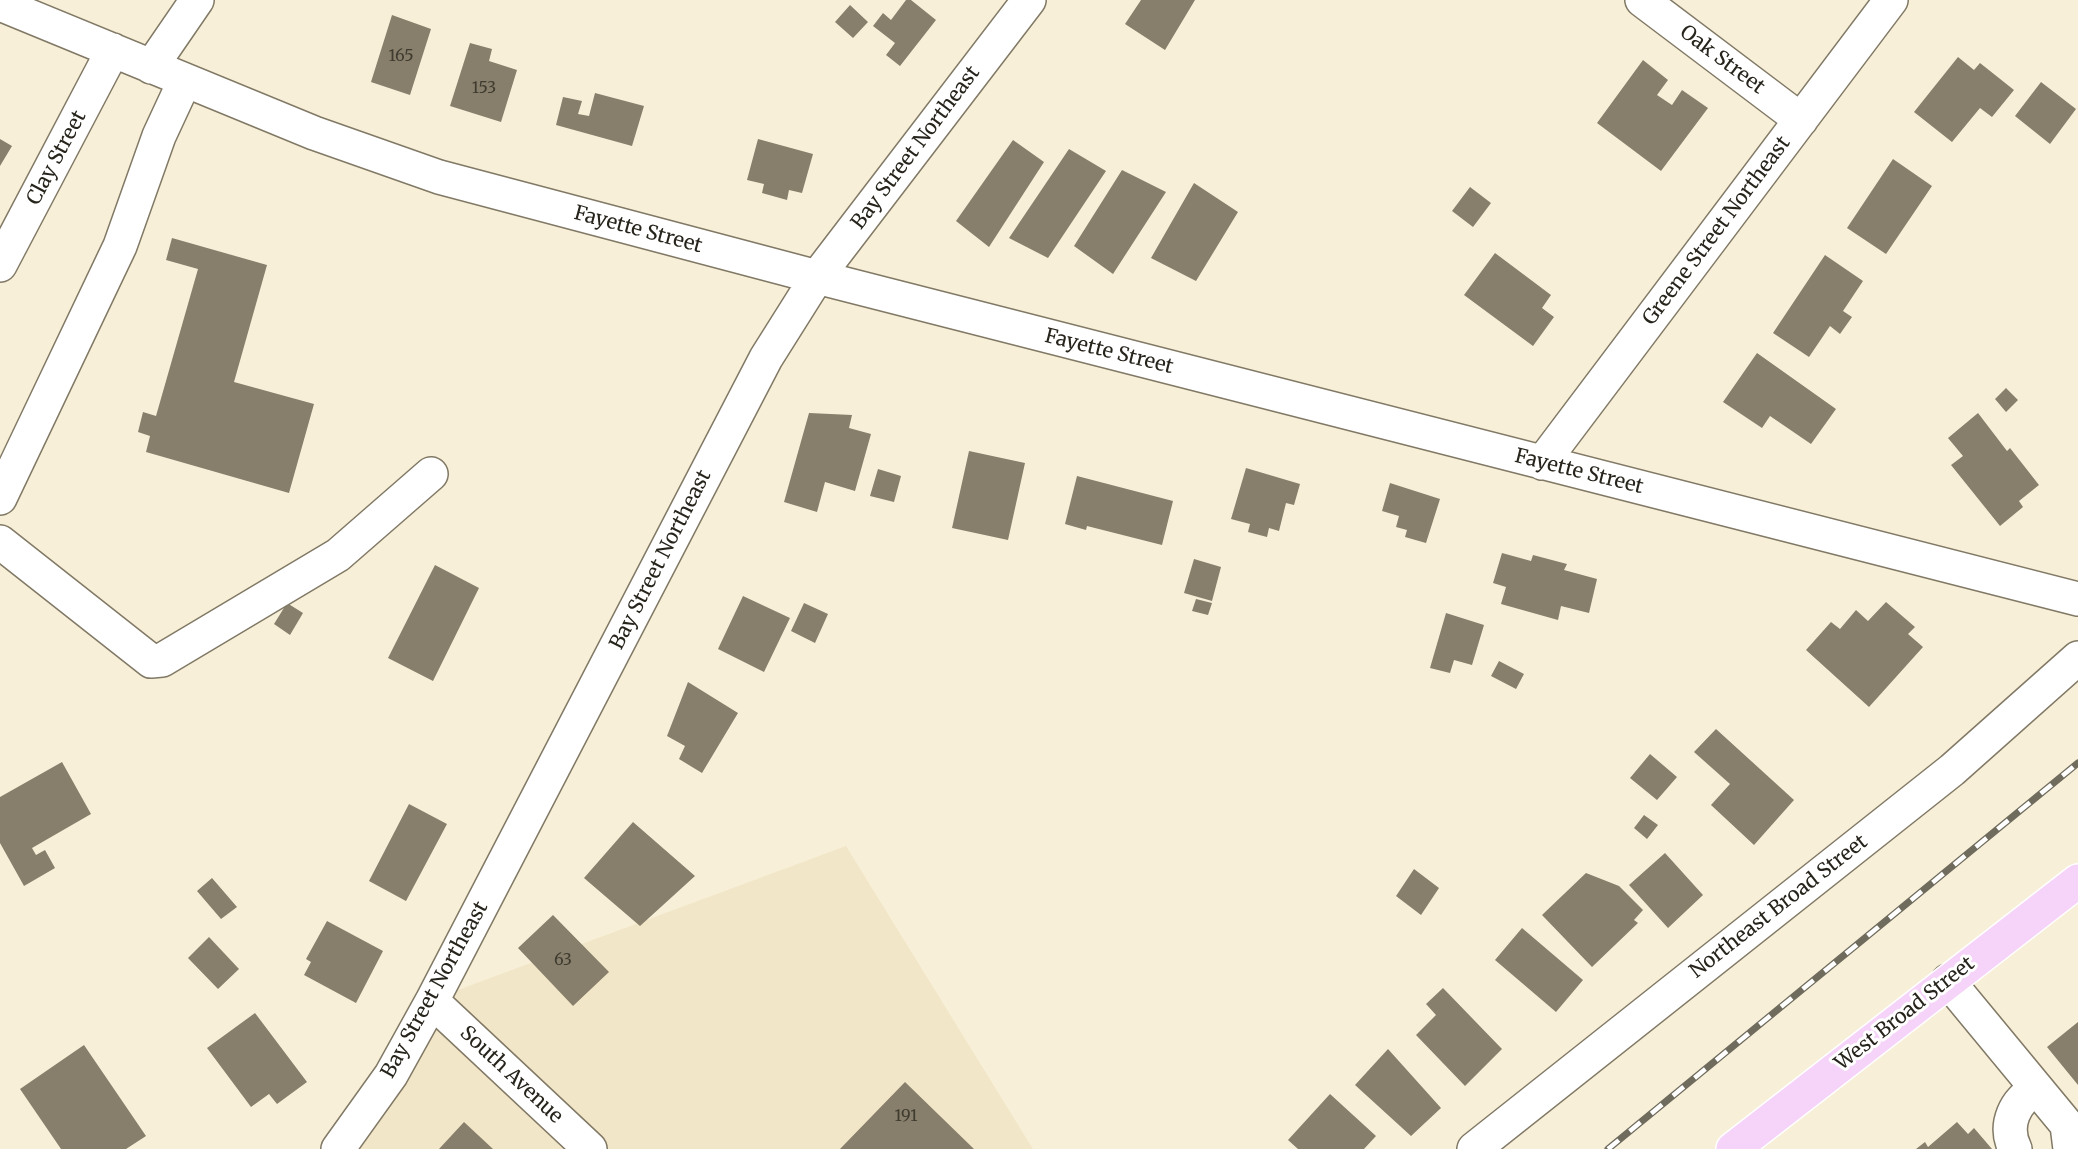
<!DOCTYPE html>
<html>
<head>
<meta charset="utf-8">
<style>
  body { margin:0 }
  canvas { display:block; background:#f7efd8 }
</style>
</head>
<body>
<canvas width="2078" height="1149"></canvas>
<script>
const ctx = document.querySelector('canvas').getContext('2d');
ctx.lineJoin = 'round';
function paint(path, color) {
  ctx.fillStyle = color;
  ctx.fill(path, 'evenodd');
}
function trace(path, color, width, dash) {
  ctx.strokeStyle = color;
  ctx.lineWidth = width;
  ctx.lineCap = dash ? 'butt' : 'round';
  ctx.setLineDash(dash || []);
  ctx.stroke(path);
}
function label(font, color, halo, rows, align = 'center') {
  ctx.font = font + ' Merriweather,serif';
  ctx.lineWidth = 6;
  ctx.setLineDash([]);
  ctx.textBaseline = 'middle';
  ctx.strokeStyle = halo;
  ctx.fillStyle = color;
  for (const [text, x, y, turn = 0] of rows) {
    ctx.save();
    ctx.translate(x, y);
    ctx.rotate((+turn || 0) * Math.PI / 180);
    ctx.textAlign = isNaN(turn) ? turn : align;
    if (halo) ctx.strokeText(text, 0, 0);
    ctx.fillText(text, 0, 0);
    ctx.restore();
  }
}
paint(new Path2D(`
  M846,846L1033,1149H358L439,997Z`), '#f2e6c8');
paint(new Path2D(`
  M906,0H911L936,20L900,66L886,55L895,43L873,26L883,13L891,20Z
  M1141,0H1195L1165,50L1125,24Z
  M850,5L868,22L853,38L835,22Z
  M392,15L431,29L410,95L371,82Z
  M470,43L492,49L489,61L517,70L501,122L450,106Z
  M1958,57L1974,70L1980,63L2014,90L1992,117L1980,108L1952,142L1914,112Z
  M1643,60L1668,80L1657,95L1672,105L1682,90L1708,108L1661,171L1597,123Z
  M2041,82L2076,109L2050,144L2015,116Z
  M595,93L644,106L632,146L556,125L563,97L582,101L578,114L589,116Z
  M0,139L12,146L0,166Z
  M758,139L813,154L802,193L789,190L787,200L762,193L764,184L747,180Z
  M1013,140L1044,162L989,247L956,221Z
  M1069,149L1106,171L1048,258L1009,238Z
  M1893,159L1932,186L1886,254L1847,228Z
  M1122,170L1166,192L1113,274L1074,246Z
  M1194,183L1238,212L1196,281L1151,258Z
  M1470,187L1491,203L1473,227L1452,211Z
  M172,238L267,265L234,382L314,404L289,493L146,452L150,436L138,432L143,412L156,416L198,269L166,260Z
  M1495,253L1551,295L1542,308L1554,317L1533,346L1464,295Z
  M1825,255L1863,281L1843,311L1852,317L1840,334L1830,326L1809,357L1773,333Z
  M1757,353L1836,409L1811,444L1770,416L1762,428L1723,402Z
  M2006,388L2018,400L2006,412L1995,399Z
  M809,413L852,415L849,428L871,434L855,491L825,482L817,512L784,502Z
  M1978,413L2007,451L2010,448L2039,485L2019,501L2023,507L2000,526L1951,465L1963,456L1948,438Z
  M969,451L1025,463L1008,540L952,528Z
  M1246,468L1300,484L1294,505L1286,503L1279,531L1269,528L1267,537L1248,532L1250,524L1231,519Z
  M878,469L901,476L894,502L870,496Z
  M1077,476L1173,501L1162,545L1087,526L1086,530L1065,524Z
  M1390,483L1440,499L1426,543L1405,537L1407,530L1396,527L1399,516L1382,511Z
  M1502,553L1531,561L1533,555L1567,564L1564,570L1597,579L1589,613L1561,606L1558,620L1501,604L1506,587L1493,583Z
  M1194,559L1221,567L1212,601L1184,593Z
  M435,565L479,588L433,681L388,658Z
  M743,596L790,618L764,672L718,649Z
  M1196,599L1212,603L1208,615L1192,611Z
  M1886,602L1915,627L1908,634L1923,647L1869,707L1806,650L1831,622L1840,629L1856,610L1868,621Z
  M287,603L303,613L290,635L274,624Z
  M804,603L828,614L815,643L791,631Z
  M1446,613L1484,625L1472,665L1454,660L1450,673L1430,668Z
  M1499,661L1524,674L1516,689L1491,676Z
  M688,682L738,713L702,773L679,759L685,746L667,736Z
  M1716,729L1794,800L1754,845L1711,805L1730,784L1694,752Z
  M1650,754L1677,777L1657,800L1630,778Z
  M62,762L91,814L32,848L36,855L45,850L55,868L24,886L0,843V797Z
  M409,804L447,824L406,901L369,881Z
  M1644,815L1658,825L1647,839L1634,828Z
  M633,822L695,876L640,926L584,878Z
  M1665,853L1703,895L1668,928L1629,885Z
  M1414,869L1439,888L1421,915L1396,896Z
  M1586,873L1619,886L1643,910L1634,920L1638,923L1592,967L1542,915Z
  M212,878L237,907L221,919L197,891Z
  M553,915L609,972L573,1006L518,948Z
  M327,921L383,951L356,1003L304,975L311,962L306,959Z
  M1522,928L1583,980L1556,1012L1495,960Z
  M209,937L239,969L218,989L188,958Z
  M1443,988L1502,1049L1465,1086L1416,1035L1436,1015L1426,1004Z
  M255,1013L307,1082L277,1104L269,1094L251,1107L207,1048Z
  M2078,1022V1085L2047,1047Z
  M84,1045L146,1136L126,1149H61L20,1089Z
  M1388,1049L1441,1108L1411,1136L1355,1085Z
  M905,1082L974,1149H840Z
  M1330,1094L1376,1136L1364,1149H1298L1288,1140Z
  M464,1122L493,1149H439Z
  M1957,1122L1968,1134L1974,1128L1992,1149H1916L1925,1142L1928,1147Z`), '#877f6b');
const minor = new Path2D(`
  M1642,0L1801,120
  M0,4L314,133L439,177L817,277L2078,599
  M151,67L197,0
  M0,265L113,50
  M1542,463L1891,0
  M0,498L120,246L159,136L185,80
  M0,542L151,661L162,660L338,555L431,474
  M1948,981L2067,1125L2070,1149
  M432,1001L590,1149
  M338,1149L391,1075L432,1001L766,358L817,277L1029,0
  M1474,1149L1952,770L2078,658
  M2015,1149C2003,1125 2015,1100 2037,1089`);
const major = new Path2D(`
  M1733,1149L2078,881`);
trace(minor, '#817965', 36);
trace(major, '#fff', 36);
trace(minor, '#fff', 33);
trace(major, '#f6d3f8', 33);
const rail = new Path2D(`
  M1608,1149L2078,763`);
trace(rail, '#6f6b5d', 7);
trace(rail, '#fff', 4.5, [14]);
label('16px', '#3f3b30', null, [
  ["165",401,56],
  ["153",484,88],
  ["63",563,960],
  ["191",906,1116]
]);
label('20px', '#27241c', '#fff', [
  ["Oak Street",1722,60,37],
  ["Bay Street Northeast",916,148,-53],
  ["Clay Street",57,158,-62],
  ["Fayette Street",638,230,15],
  ["Greene Street Northeast",1717,231,-53],
  ["Fayette Street",1109,352,14],
  ["Fayette Street",1579,472,14],
  ["Bay Street Northeast",661,560,-63],
  ["Northeast Broad Street",1779,907,-38],
  ["Bay Street Northeast",435,990,-61],
  ["West Broad Street",1905,1014,-38],
  ["South Avenue",511,1075,43]
]);
</script>
</body>
</html>
